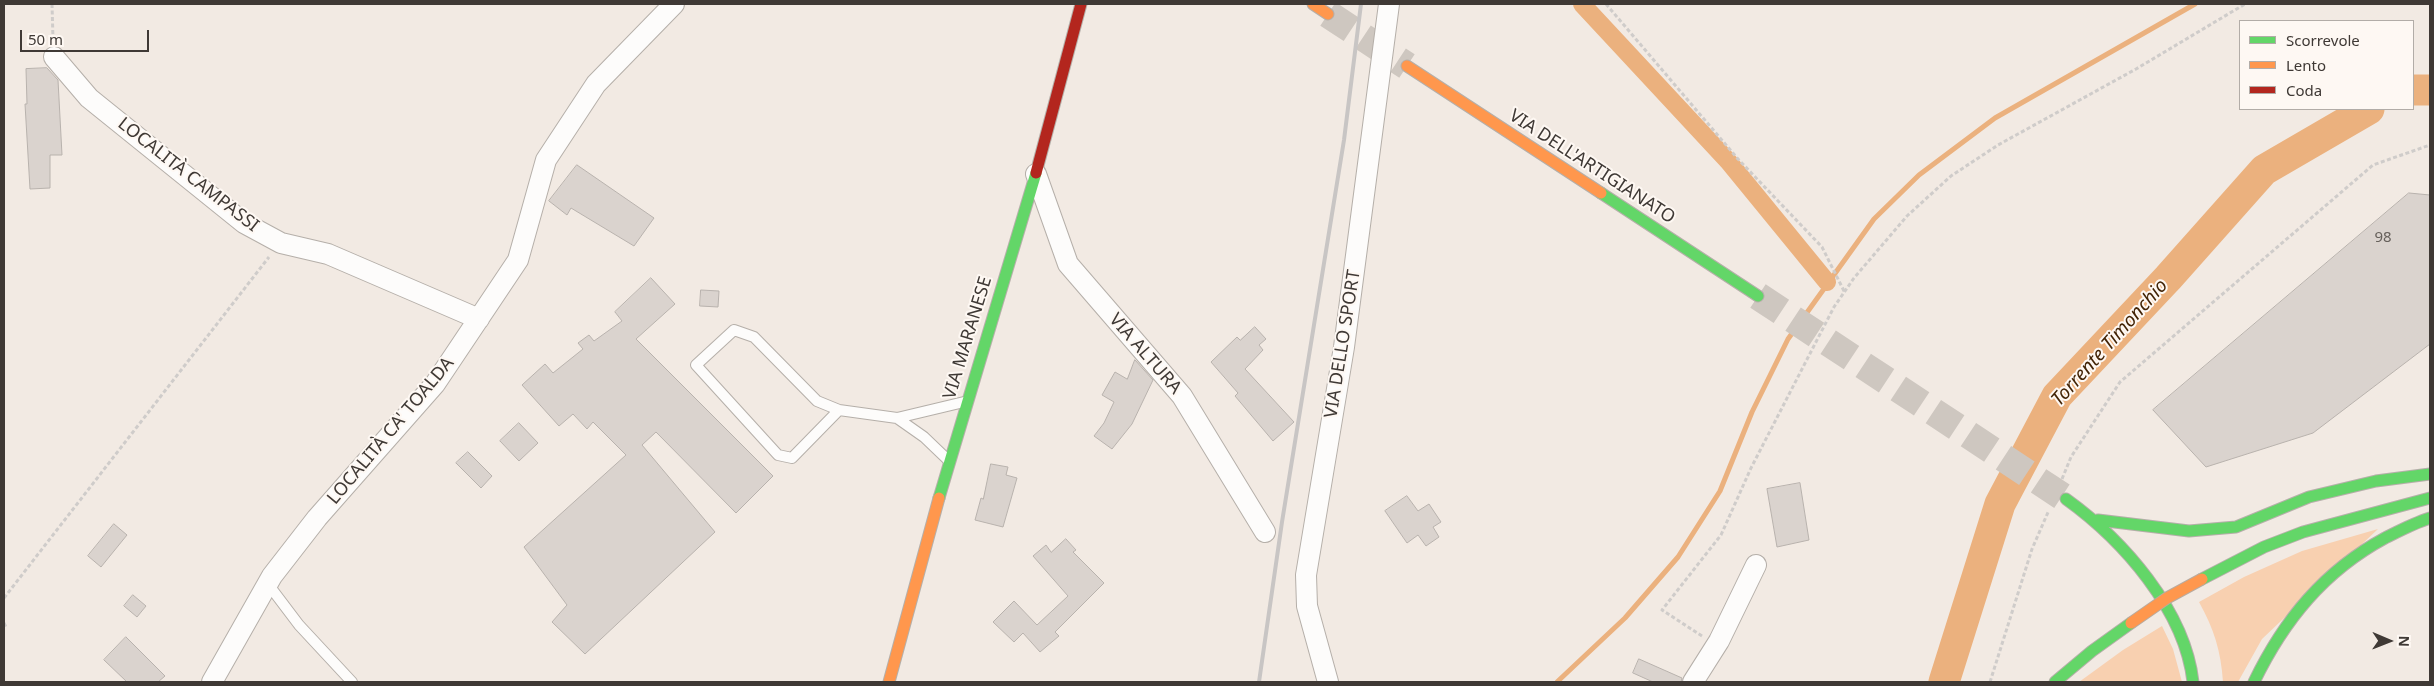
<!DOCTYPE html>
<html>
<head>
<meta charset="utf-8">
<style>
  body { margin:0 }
  #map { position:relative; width:2434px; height:686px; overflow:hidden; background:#f2eae3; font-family:"Noto Sans",sans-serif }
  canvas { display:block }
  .frame { position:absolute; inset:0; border:5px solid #3f3935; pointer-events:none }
  .legend { position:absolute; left:2239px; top:20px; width:175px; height:90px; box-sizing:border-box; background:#fef8f3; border:1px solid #b2aca7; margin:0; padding:6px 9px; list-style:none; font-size:15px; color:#3f3935 }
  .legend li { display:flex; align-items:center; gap:10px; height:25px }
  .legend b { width:25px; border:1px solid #b2aca7 }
  .north { position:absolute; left:2364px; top:616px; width:50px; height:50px; -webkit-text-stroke:4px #fef8f3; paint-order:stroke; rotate:91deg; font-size:14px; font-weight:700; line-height:20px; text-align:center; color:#3f3935 }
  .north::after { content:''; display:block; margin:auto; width:18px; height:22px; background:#3f3935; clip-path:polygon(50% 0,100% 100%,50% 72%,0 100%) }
  .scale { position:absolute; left:20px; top:30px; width:129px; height:22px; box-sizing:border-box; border:2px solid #3f3935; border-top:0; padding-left:6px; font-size:15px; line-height:18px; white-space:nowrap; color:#3f3935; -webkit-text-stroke:4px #fef8f3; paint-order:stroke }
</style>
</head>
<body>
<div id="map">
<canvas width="2434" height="686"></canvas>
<div class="frame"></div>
<ul class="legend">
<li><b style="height:6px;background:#63d668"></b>Scorrevole</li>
<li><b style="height:6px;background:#ff974d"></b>Lento</li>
<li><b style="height:6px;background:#b3261e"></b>Coda</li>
</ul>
<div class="north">N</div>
<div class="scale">50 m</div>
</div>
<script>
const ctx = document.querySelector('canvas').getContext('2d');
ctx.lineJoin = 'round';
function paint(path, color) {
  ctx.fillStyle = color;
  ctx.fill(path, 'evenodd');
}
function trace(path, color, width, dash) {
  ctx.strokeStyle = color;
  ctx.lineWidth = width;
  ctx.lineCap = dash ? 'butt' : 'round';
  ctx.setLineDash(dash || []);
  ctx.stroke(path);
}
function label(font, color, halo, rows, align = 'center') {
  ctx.font = font + ' "Noto Sans",sans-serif';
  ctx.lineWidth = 4;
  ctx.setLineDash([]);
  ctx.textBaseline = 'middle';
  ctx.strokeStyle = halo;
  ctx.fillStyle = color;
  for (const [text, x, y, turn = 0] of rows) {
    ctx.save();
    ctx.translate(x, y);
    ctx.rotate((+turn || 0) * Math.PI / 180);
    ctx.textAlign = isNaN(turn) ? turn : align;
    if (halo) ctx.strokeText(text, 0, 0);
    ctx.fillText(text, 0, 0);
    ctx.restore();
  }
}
paint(new Path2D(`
  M2378,529L2262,639L2238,682H2223C2221,651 2214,629 2199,602L2244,577L2302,551Z
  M2162,626L2173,649L2182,682H2079L2123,650Z`), '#f8d0b0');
trace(new Path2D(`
  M1557,682L1625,618L1678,557L1720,491L1752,412L1788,339L1874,219L1919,175L1995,118L2195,4`), '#ebb17e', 5);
trace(new Path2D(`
  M1582,4L1728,161L1827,282`), '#ebb17e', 18);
trace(new Path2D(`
  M2413,90H2430
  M1944,682L2000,504L2057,396L2168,278L2264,170L2369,109`), '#ebb17e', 31);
const building = new Path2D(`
  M47,68L58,80L62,155H50V188L30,189L25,104H27L26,69Z
  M577,165L654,218L634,246L571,208L567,215L549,201Z
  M2409,193L2430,195V344L2313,433L2206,467L2153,410Z
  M651,278L675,304L636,339L773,476L736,513L656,432L642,445L715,532L585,654L552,622L567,605L524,547L626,455L593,422L587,429L573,414L559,426L522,385L545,364L553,373L583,349L578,343L589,335L594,341L622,321L615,312Z
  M701,290L719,291L718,307L700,306Z
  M1255,327L1266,339L1259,345L1263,350L1245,369L1294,422L1273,441L1235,396L1238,393L1211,362L1237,337L1240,340Z
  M1135,360L1153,380L1132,424L1112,449L1094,436L1104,423L1114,402L1102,395L1115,372L1127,379Z
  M519,423L538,443L519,461L500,441Z
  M468,452L492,476L481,488L456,463Z
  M991,464L1008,467L1006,475L1017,478L1003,527L975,520L981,498L983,499Z
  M1800,483L1809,540L1777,547L1767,489Z
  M1407,496L1418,511L1429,504L1441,522L1433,527L1439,537L1426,546L1418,535L1407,543L1385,511Z
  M114,524L127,535L101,567L88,556Z
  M1066,539L1076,550L1073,552L1104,583L1055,632L1059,636L1040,652L1023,633L1014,642L993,622L1014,601L1037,625L1068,596L1033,556L1046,545L1051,552Z
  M133,595L146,606L137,617L124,606Z
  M126,637L165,676L158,682H127L104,660Z
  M1639,659L1682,678L1681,682H1653L1633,673Z`);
paint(building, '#dad3ce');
trace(building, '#b8b2ad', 1);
trace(new Path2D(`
  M1328,14L1407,66
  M1758,296L2066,499`), '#cec7c0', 28, [28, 14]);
const lane = new Path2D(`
  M839,410L817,401L754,337L734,330L696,365L778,455L792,458L839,410L897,418L964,402
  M897,418L924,437L948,460
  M268,584L299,625L352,682`);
const street = new Path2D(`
  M54,57L89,98L244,223L281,243L328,254L479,319
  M1036,174L1068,264L1182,396L1265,532
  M212,682L272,576L317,518L435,384L518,260L546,160L596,84L674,4
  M1328,682L1307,606L1306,575L1344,347L1389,4
  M1693,682L1719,641L1756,565`);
const fast = new Path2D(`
  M1601,193L1758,296
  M939,498L1036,173
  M2066,499C2123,540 2185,610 2193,682
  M2098,520L2189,531L2236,527L2309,497L2376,481L2430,474
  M2202,579L2264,547L2303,532L2430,498
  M2055,682L2092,651L2131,623
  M2254,682C2284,620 2324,571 2385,538C2399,531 2414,523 2430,518`);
const slow = new Path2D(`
  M1313,4L1328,14
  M1407,66L1601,193
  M889,682L939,498`);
const jam = new Path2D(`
  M1036,173L1081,4`);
trace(lane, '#b5afa9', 12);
trace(street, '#b5afa9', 22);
trace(fast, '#b5afa9', 13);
trace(slow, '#b5afa9', 13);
trace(jam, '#b5afa9', 13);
trace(new Path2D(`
  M52,4L53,39
  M1606,4L1738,159L1822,247L1844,291
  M2062,479L2071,457L2120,382L2373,165L2430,145
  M4,598L269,257
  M4,623L6,627
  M1702,636L1662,610L1721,535L1751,468L1834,307L1854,278L1907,216L1951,176L1998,145L2136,69L2245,4
  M1990,682L2032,549L2049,510`), '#cfccca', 3, [4, 2.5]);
trace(lane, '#fdfcfb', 10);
trace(street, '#fdfcfb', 20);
trace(fast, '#63d668', 11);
trace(slow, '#ff974d', 11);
trace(jam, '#b3261e', 11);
trace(new Path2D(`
  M1259,682L1282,522L1344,140L1361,4`), '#c8c5c4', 4);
const slowBridge = new Path2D(`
  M2131,623L2167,598L2202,579`);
trace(slowBridge, '#b9ab9f', 13, []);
trace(slowBridge, '#ff974d', 11);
label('15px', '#66605b', null, [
  ["98",2383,238]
]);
label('18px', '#3f3935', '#fef8f3', [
  ["VIA DELL'ARTIGIANATO",1592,167,33],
  ["LOCALITÀ CAMPASSI",188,175,38],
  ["VIA MARANESE",968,338,-73],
  ["VIA DELLO SPORT",1343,344,-81],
  ["VIA ALTURA",1145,354,49],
  ["LOCALITÀ CA' TOALDA",391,431,-50]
]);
label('italic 19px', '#432406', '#fef8f3', [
  ["Torrente Timonchio",2110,343,-48]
]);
</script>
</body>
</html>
